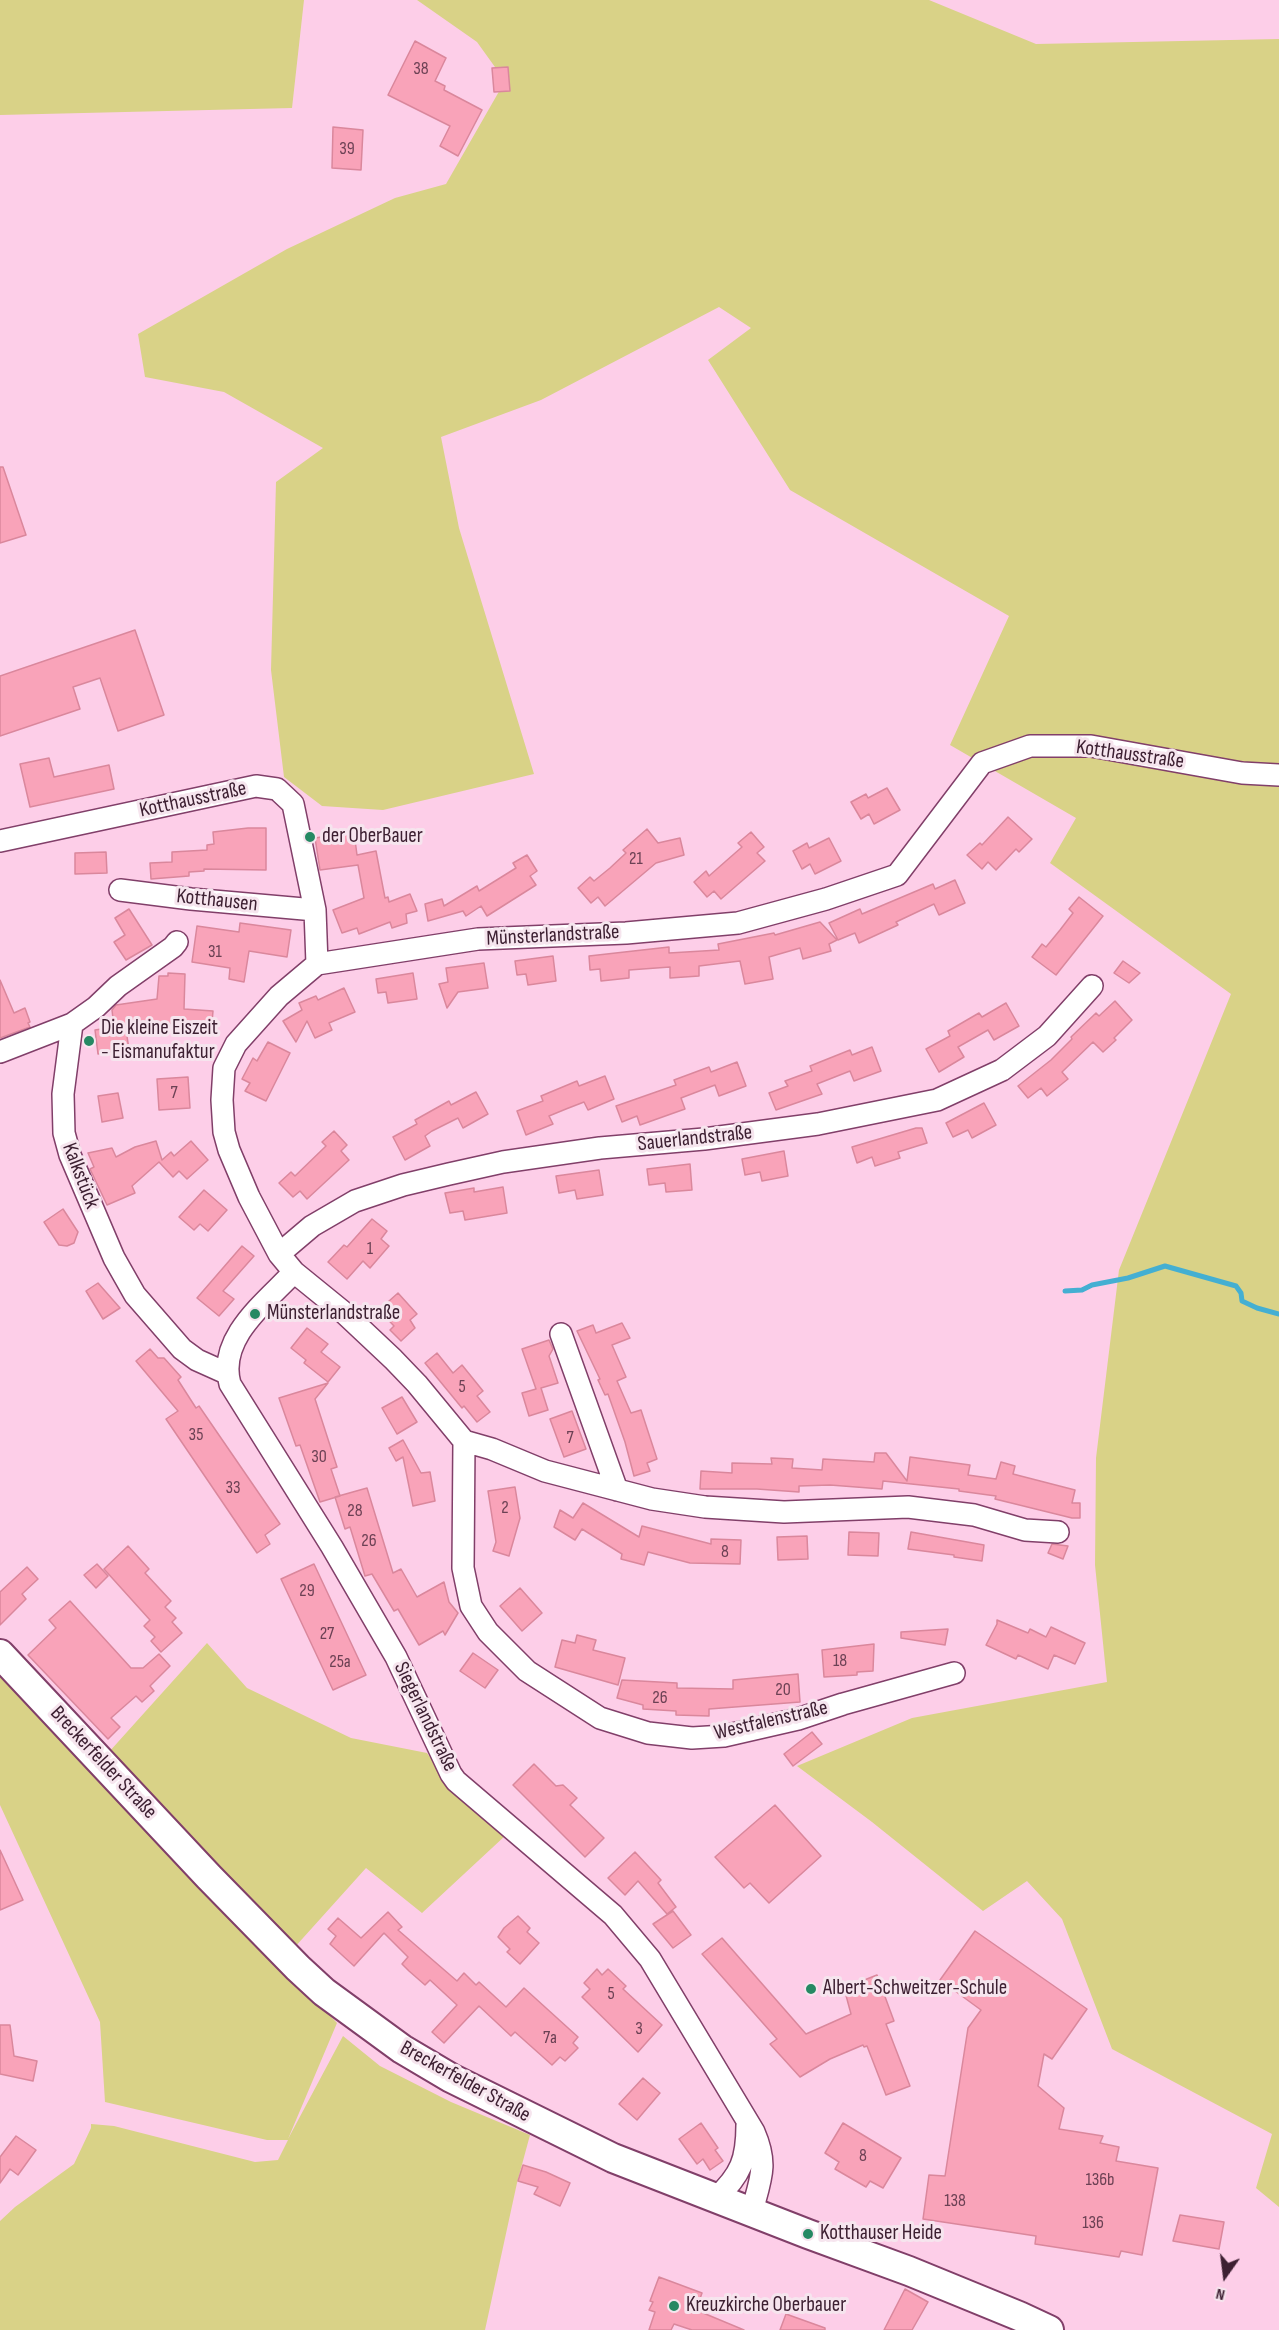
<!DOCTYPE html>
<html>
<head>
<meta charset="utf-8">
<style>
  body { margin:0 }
  #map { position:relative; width:1279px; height:2330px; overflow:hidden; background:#fdcee8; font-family:"Sofia Sans Condensed",sans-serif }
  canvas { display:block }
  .north { position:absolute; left:1195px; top:2246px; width:60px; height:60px; -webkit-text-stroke:4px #f6e5ee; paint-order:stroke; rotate:194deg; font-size:16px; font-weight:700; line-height:24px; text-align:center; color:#3d2032 }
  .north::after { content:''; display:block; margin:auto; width:21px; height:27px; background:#3d2032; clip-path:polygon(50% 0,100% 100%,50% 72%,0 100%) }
</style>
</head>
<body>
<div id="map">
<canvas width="1279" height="2330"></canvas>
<div class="north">N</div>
</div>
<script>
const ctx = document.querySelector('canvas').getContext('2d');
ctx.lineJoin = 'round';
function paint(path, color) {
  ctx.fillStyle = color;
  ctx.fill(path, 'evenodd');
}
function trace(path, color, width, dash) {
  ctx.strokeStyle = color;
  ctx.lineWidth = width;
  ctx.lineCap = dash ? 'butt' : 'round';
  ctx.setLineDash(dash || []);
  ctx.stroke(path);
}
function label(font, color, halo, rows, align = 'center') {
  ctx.font = font + ' "Sofia Sans Condensed",sans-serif';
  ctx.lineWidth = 6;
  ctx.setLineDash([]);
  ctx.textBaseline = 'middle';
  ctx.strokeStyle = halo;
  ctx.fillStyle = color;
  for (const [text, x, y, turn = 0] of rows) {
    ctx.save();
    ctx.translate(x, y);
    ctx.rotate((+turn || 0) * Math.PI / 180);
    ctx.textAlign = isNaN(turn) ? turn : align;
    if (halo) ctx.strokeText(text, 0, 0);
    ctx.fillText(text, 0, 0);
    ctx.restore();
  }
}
paint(new Path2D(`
  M0,0H304L292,108L0,115Z
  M417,0H929L1036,44L1279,39V2207L1256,2188L1272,2134L1112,2049L1062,1919L1027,1881L983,1911L872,1822L797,1766L912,1718L1107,1682L1095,1565L1096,1458L1119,1270L1231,994L1050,863L1076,818L950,745L1009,616L790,490L708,360L751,328L719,307L541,400L441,437L459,528L534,774L383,810L322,806L284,777L271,670L276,482L323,448L224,392L145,377L138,334L287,249L395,198L446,184L505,81L477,42Z
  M207,1643L247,1688L351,1738L427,1753L451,1787L506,1835L422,1913L366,1868L294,1948L109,1752Z
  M0,1671L337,2023L288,2139L343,2036L380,2066L451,2102L530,2135L517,2183L485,2330H0V2221L15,2207L74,2164L91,2128V2124L114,2126L255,2162L278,2160L288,2140H267L105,2102L100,2022L0,1805Z`), '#d9d287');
trace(new Path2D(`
  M1065,1291L1082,1290L1092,1285L1128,1278L1165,1266L1236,1286L1241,1293L1242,1301L1257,1308L1279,1314`), '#44afd2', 5);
const building = new Path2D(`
  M415,41L446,58L435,81L445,86L444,90L482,110L458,156L440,146L450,126L388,95Z
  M508,67L510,91L494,92L492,68Z
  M333,127L363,130L361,170L332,168Z
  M0,467H3L26,535L0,543Z
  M135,630L164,715L118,731L100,678L73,687L80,709L0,736V676Z
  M49,758L54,777L109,765L114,789L30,807L20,764Z
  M887,788L900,810L874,824L869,814L861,819L851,802L866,794L868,798Z
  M1008,817L1032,839L1019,852L1016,849L996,870L988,862L982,869L967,855L980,843L982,845Z
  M248,828H266V870L204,869V871L189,872V876L151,879L150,863L172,862V852L207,850V845L214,844L213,832Z
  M647,829L658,843L680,838L684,855L656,863L605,906L598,897L591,903L578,888L590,877L594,881L610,868L626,853L623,850Z
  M354,832L357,855L376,851L385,898L388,897L389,902L410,894L417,911L406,914L407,923L392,928L390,922L359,934L357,928L342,933L333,910L364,898L358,865L320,870L315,838Z
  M751,832L764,847L757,853L765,861L721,899L714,891L707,897L694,882L706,871L709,876L726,861L742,847L738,843Z
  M829,838L841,861L815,874L810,864L802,869L793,851L807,843L809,848Z
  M106,852L107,873L75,874V853Z
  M527,855L537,871L530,876L536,885L487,916L481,906L466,916L463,911L428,921L425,904L442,899L444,906L477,886L479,891L516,868L513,863Z
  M955,880L965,903L939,915L934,904L896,922L898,925L859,943L855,933L838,940L829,923L860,909L862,914L933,884L935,889Z
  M1079,897L1103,916L1056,975L1032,957L1042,944L1046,947L1060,930L1073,913L1069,909Z
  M129,909L152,945L126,960L114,942L125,935L115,918Z
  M820,922L837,940L829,944L831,951L803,959L800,948L769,957L773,979L745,984L740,961L699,966V976L670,978V967L629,970V978L601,981L600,969L590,970L589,956L669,947V953L719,950L718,944L774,933L775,935Z
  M240,923L291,930L287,957L249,951L244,982L229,979L230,968L192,962L197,926L239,932Z
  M553,956L556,981L528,985L526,974L517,975L515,961Z
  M1123,961L1140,973L1129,983L1114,973Z
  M484,963L488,988L458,992L447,1008L439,984L448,982L446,968Z
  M168,973L185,974L184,1009L213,1011L211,1034L172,1031L173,1023L126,1030L129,1049L98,1054L95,1030L114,1027L112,1010L116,1005L157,999L159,976H168Z
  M413,973L417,999L388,1003L386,992L378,993L376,979Z
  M0,980L14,1013L25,1008L30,1022L28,1023L30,1027L0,1038Z
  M344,988L355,1012L329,1023L332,1030L315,1038L307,1021L296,1042L283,1021L302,1010L299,1003L316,996L318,1000Z
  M1115,1001L1132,1020L1114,1038L1116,1040L1103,1052L1093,1042L1062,1072L1068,1079L1047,1096L1041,1088L1028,1098L1018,1086L1051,1060L1072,1039L1071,1037L1096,1013L1099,1016Z
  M1006,1003L1019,1026L994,1040L988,1030L958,1047L964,1057L939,1072L926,1049L950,1036L948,1031L979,1013L982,1017Z
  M268,1042L290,1053L266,1101L245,1091L250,1083L242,1079L253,1058L257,1061Z
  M872,1047L881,1071L854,1081L850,1071L817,1084L822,1094L776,1110L769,1093L788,1086L785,1081L812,1071L810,1066L850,1050L852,1055Z
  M737,1062L746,1086L719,1096L715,1085L681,1098L685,1109L640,1125L637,1116L622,1122L616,1106L676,1085L674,1080L709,1067L711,1072Z
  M605,1076L614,1099L588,1110L584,1102L566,1109L549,1116L553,1124L526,1135L517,1111L543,1101L541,1096L577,1081L579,1086Z
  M188,1077L190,1108L159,1110L157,1079Z
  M476,1092L488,1114L463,1128L458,1118L432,1131L425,1136L430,1146L405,1160L393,1137L417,1124L415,1120L449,1101L451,1105Z
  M118,1093L123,1118L102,1122L98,1096Z
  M984,1103L996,1125L972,1138L968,1130L953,1137L946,1123Z
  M916,1128H922L927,1143L898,1152L900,1158L875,1166L872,1157L857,1163L852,1147Z
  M334,1131L347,1145L341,1151L349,1160L307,1199L300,1191L293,1197L279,1183L291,1172L295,1176L326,1146L322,1142Z
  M156,1141L162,1160L171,1152L174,1156L191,1141L208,1160L187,1179L179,1171L173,1177L159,1162L132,1186L135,1193L107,1205L90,1169L94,1167L88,1153L112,1148L116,1157L135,1147Z
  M784,1151L788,1176L762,1181L760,1172L745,1175L742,1159Z
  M690,1164L692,1190L666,1192L665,1183L649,1185L647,1169Z
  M599,1170L603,1195L577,1199L575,1190L559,1193L556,1176Z
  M503,1187L507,1213L465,1220L463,1211L450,1213L445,1193L474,1188V1192Z
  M204,1190L227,1210L208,1231L200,1224L194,1230L179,1217Z
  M63,1209L78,1232L74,1243L67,1246L59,1245L44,1222Z
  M372,1219L387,1231L381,1239L389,1246L370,1268L363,1261L347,1279L328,1262L344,1245L347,1247Z
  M242,1246L254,1256L223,1291L234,1299L219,1316L197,1298Z
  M98,1283L120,1308L103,1319L86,1291Z
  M398,1293L417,1314L410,1320L415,1328L401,1341L390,1330L394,1326L379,1310Z
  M622,1323L630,1338L612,1345L626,1377L617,1381L631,1413L641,1410L657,1459L647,1463L650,1471L634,1476L625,1442L608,1394L605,1395L598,1380L600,1379L577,1331L593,1325L596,1333Z
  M307,1328L328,1344L321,1352L340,1367L328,1382L304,1363L306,1360L291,1348Z
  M549,1340L553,1349L549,1356L558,1383L541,1388L548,1410L529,1416L522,1393L536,1389L522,1349Z
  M150,1349L158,1358H164L181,1377L178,1380L196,1408L199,1406L280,1524L265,1535L270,1544L257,1553L166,1419L178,1411L136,1361Z
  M437,1353L453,1373L462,1365L483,1391L477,1396L490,1412L477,1422L464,1406L462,1408L425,1363Z
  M328,1383L315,1399L337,1467L331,1469L340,1496L320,1502L300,1445L296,1446L279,1398Z
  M402,1397L417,1422L397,1434L382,1408Z
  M572,1411L586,1449L564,1457L550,1419Z
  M403,1440L421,1473L430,1472L435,1501L413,1506L403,1457L396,1461L389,1448Z
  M875,1453H886L907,1481L910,1457L970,1465L968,1475L996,1479L1001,1462L1015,1466L1013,1474L1075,1490L1072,1503H1080V1518H1072L995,1499L996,1496L959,1491V1489L883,1481L882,1489L830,1485L799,1486V1492L757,1489H700L701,1471L732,1473V1463L772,1464L771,1458L793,1459L792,1468L822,1470L823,1459L874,1462Z
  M515,1487L520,1518L509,1556L493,1551L496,1542L488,1491Z
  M367,1488L393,1573L401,1569L417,1597L444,1582L449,1602L458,1613L445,1635L443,1631L419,1645L398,1609L394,1611L372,1574L365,1576L350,1527L345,1529L335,1497Z
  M583,1503L639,1537L642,1526L711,1544V1539L741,1540L740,1564L690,1563L648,1552L644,1565L621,1559L622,1554L582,1529L575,1540L554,1527L560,1510L573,1518Z
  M849,1532L879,1533L878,1556L848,1555Z
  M911,1532L984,1545L982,1561L954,1557V1555L908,1549Z
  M807,1536L808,1559L778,1560L777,1537Z
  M1052,1544L1068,1546L1063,1559L1048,1553Z
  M128,1546L149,1569L145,1573L171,1601L165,1607L176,1618L172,1622L182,1633L161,1652L151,1641L155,1637L144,1626L150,1620L104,1569Z
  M97,1564L108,1576L96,1588L84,1575Z
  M314,1564L366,1675L333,1690L281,1579Z
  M27,1567L38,1579L22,1594L26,1599L0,1625V1592Z
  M520,1588L542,1613L522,1631L500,1606Z
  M70,1601L131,1668H143L159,1654L170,1666L150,1686L154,1691L142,1702L136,1696L111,1718L120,1727L108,1739L28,1655L56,1628L49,1620Z
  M997,1620L1028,1633L1030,1629L1046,1637L1051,1627L1085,1643L1075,1664L1054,1655L1048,1669L1018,1655L1016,1659L986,1645L997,1624Z
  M948,1629L945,1645L901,1638V1632Z
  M577,1635L596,1640L593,1650L625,1658L618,1685L555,1667L562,1640L575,1643Z
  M874,1644L873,1671L857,1672V1675L824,1677L822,1650Z
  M473,1653L498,1670L485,1688L460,1671Z
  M798,1674L800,1702L709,1709V1716L676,1715V1711L643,1709V1705L617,1698L622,1680L677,1683V1688L733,1689V1680Z
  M812,1732L822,1744L793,1766L784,1754Z
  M534,1764L556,1786L563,1785L577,1798L570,1805L604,1838L585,1857L513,1785Z
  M775,1805L821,1856L769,1903L750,1883L744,1888L715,1857Z
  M0,1850L23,1900L0,1910Z
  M635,1852L661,1880L658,1883L676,1907L667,1914L638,1881L625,1895L608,1878Z
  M673,1911L691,1935L673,1948L653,1924Z
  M388,1912L402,1927L398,1930L457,1981L464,1973L476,1985L479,1982L506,2007L524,1988L578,2037L573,2043L578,2048L565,2061L560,2057L552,2065L515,2032L511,2036L479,2006L444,2043L432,2032L457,2005L430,1980L425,1985L409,1971L402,1964L408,1957L384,1933L354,1966L330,1944L336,1936L328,1929L338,1918L361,1938Z
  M518,1916L530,1928L527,1932L539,1943L520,1964L507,1952L510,1949L498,1937L504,1928Z
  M975,1931L1087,2009L1052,2059L1044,2054L1038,2086L1064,2108L1059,2129L1103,2136L1100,2143L1119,2147L1116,2161L1158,2168L1142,2255L1121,2251L1119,2257L1035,2244L1036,2236L923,2219L929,2175L945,2176L968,2028L981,2010L940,1980Z
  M722,1938L806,2034L851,2014L844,1988L877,1975L894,2021L886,2024L910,2086L886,2095L867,2046L864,2047L863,2045L830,2059L800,2077L770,2044L777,2039L702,1954Z
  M597,1969L602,1975L608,1969L626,1986L623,1989L662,2025L638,2052L582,1997L590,1989L584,1983Z
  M0,2025H10L14,2056L37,2061L33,2081L0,2074Z
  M643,2078L660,2093L637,2120L619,2104Z
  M701,2123L718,2148L715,2150L723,2161L710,2170L703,2159L697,2164L679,2139Z
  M843,2123L901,2158L883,2188L870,2181L866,2187L835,2169L839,2162L825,2153Z
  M16,2136L36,2150L18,2175L10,2169L0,2183V2157Z
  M523,2165L546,2172L570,2183L560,2206L534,2194L538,2187L518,2181Z
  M1180,2215L1224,2222L1219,2249L1173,2241Z
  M659,2277L702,2293L696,2310L744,2330H692L674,2324L671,2330H649L655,2312L649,2310L653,2302L650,2301Z
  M905,2289L928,2302L912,2330H884Z
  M786,2314L825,2328V2330H780Z`);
paint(building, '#f9a3b9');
trace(building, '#da879c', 1.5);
const street = new Path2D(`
  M0,841L256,786L277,789L293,804L315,910L317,964
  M120,890L191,899L315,910
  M72,1024L63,1094L64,1133L70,1155L114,1258L135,1295L182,1349L197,1360L226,1373
  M0,1052L72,1024L96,1007L118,986L173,947L177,942
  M279,1254L312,1226L355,1201L403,1185L449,1174L503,1162L600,1148L704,1139L818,1124L937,1100L1002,1070L1047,1036L1092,986
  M294,1272C266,1302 217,1338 230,1384L332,1547L396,1657L451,1774L456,1781L613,1915L650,1959L754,2132C768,2164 761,2178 752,2211
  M561,1334L617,1490
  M464,1441L492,1449L545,1471L652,1499L705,1507L784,1512L908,1507L974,1515L1025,1530L1058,1532
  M954,1673L843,1704L798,1719L724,1736L692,1738L648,1733L600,1718L527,1671L488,1632L471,1606L463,1568L464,1441L417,1384L393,1359L342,1311L294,1272L279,1254L249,1197L229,1150L224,1132L222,1100L224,1068L236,1044L279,996L317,964L478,939L626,933L738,923L826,899L897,875L982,763L1030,746H1091L1242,773L1279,775
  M716,2198C741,2175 747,2159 747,2125`);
const secondary = new Path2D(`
  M0,1654L209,1877L298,1968L324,1992L402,2049L451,2078L613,2158L808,2234L909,2271L1019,2316L1049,2330`);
trace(street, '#813f69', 24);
trace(secondary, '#813f69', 32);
trace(street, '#fff', 21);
trace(secondary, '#fff', 28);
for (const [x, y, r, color] of [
  [310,837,6,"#258963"],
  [89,1041,6,"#258963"],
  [255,1314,6,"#258963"],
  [811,1989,6,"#258963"],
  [808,2234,6,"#258963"],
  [674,2306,6,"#258963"]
]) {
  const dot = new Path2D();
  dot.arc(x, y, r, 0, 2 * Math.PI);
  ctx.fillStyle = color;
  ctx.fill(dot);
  trace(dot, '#f6e5ee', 2);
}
label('18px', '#6c4154', null, [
  ["38",421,69],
  ["39",347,149],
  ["21",636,859],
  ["31",215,952],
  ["7",174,1093],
  ["1",370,1249],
  ["5",462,1387],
  ["35",196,1435],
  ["7",570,1438],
  ["30",319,1457],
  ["33",233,1488],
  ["2",505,1508],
  ["28",355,1511],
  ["26",369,1541],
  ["8",725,1552],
  ["29",307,1591],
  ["27",327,1634],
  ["18",840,1661],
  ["25a",340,1662],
  ["20",783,1690],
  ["26",660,1698],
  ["5",611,1994],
  ["3",639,2029],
  ["7a",550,2038],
  ["8",863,2156],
  ["136b",1100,2180],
  ["138",955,2201],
  ["136",1093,2223]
]);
label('21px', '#3d2032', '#f6e5ee', [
  ["Kotthausstraße",1130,755,8],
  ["Kotthausstraße",193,800,-12],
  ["Kotthausen",217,901,6],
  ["Münsterlandstraße",553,936,-3],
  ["Sauerlandstraße",695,1139,-6],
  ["Kalkstück",80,1176,69],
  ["Siegerlandstraße",425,1717,64],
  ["Westfalenstraße",771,1721,-13],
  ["Breckerfelder Straße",103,1763,47],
  ["Breckerfelder Straße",465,2082,29]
]);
label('21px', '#3d2032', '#f6e5ee', [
  ["der OberBauer",322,837],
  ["Die kleine Eiszeit",101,1029],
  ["- Eismanufaktur",101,1053],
  ["Münsterlandstraße",267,1314],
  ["Albert-Schweitzer-Schule",823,1989],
  ["Kotthauser Heide",820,2234],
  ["Kreuzkirche Oberbauer",686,2306]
], 'left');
</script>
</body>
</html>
